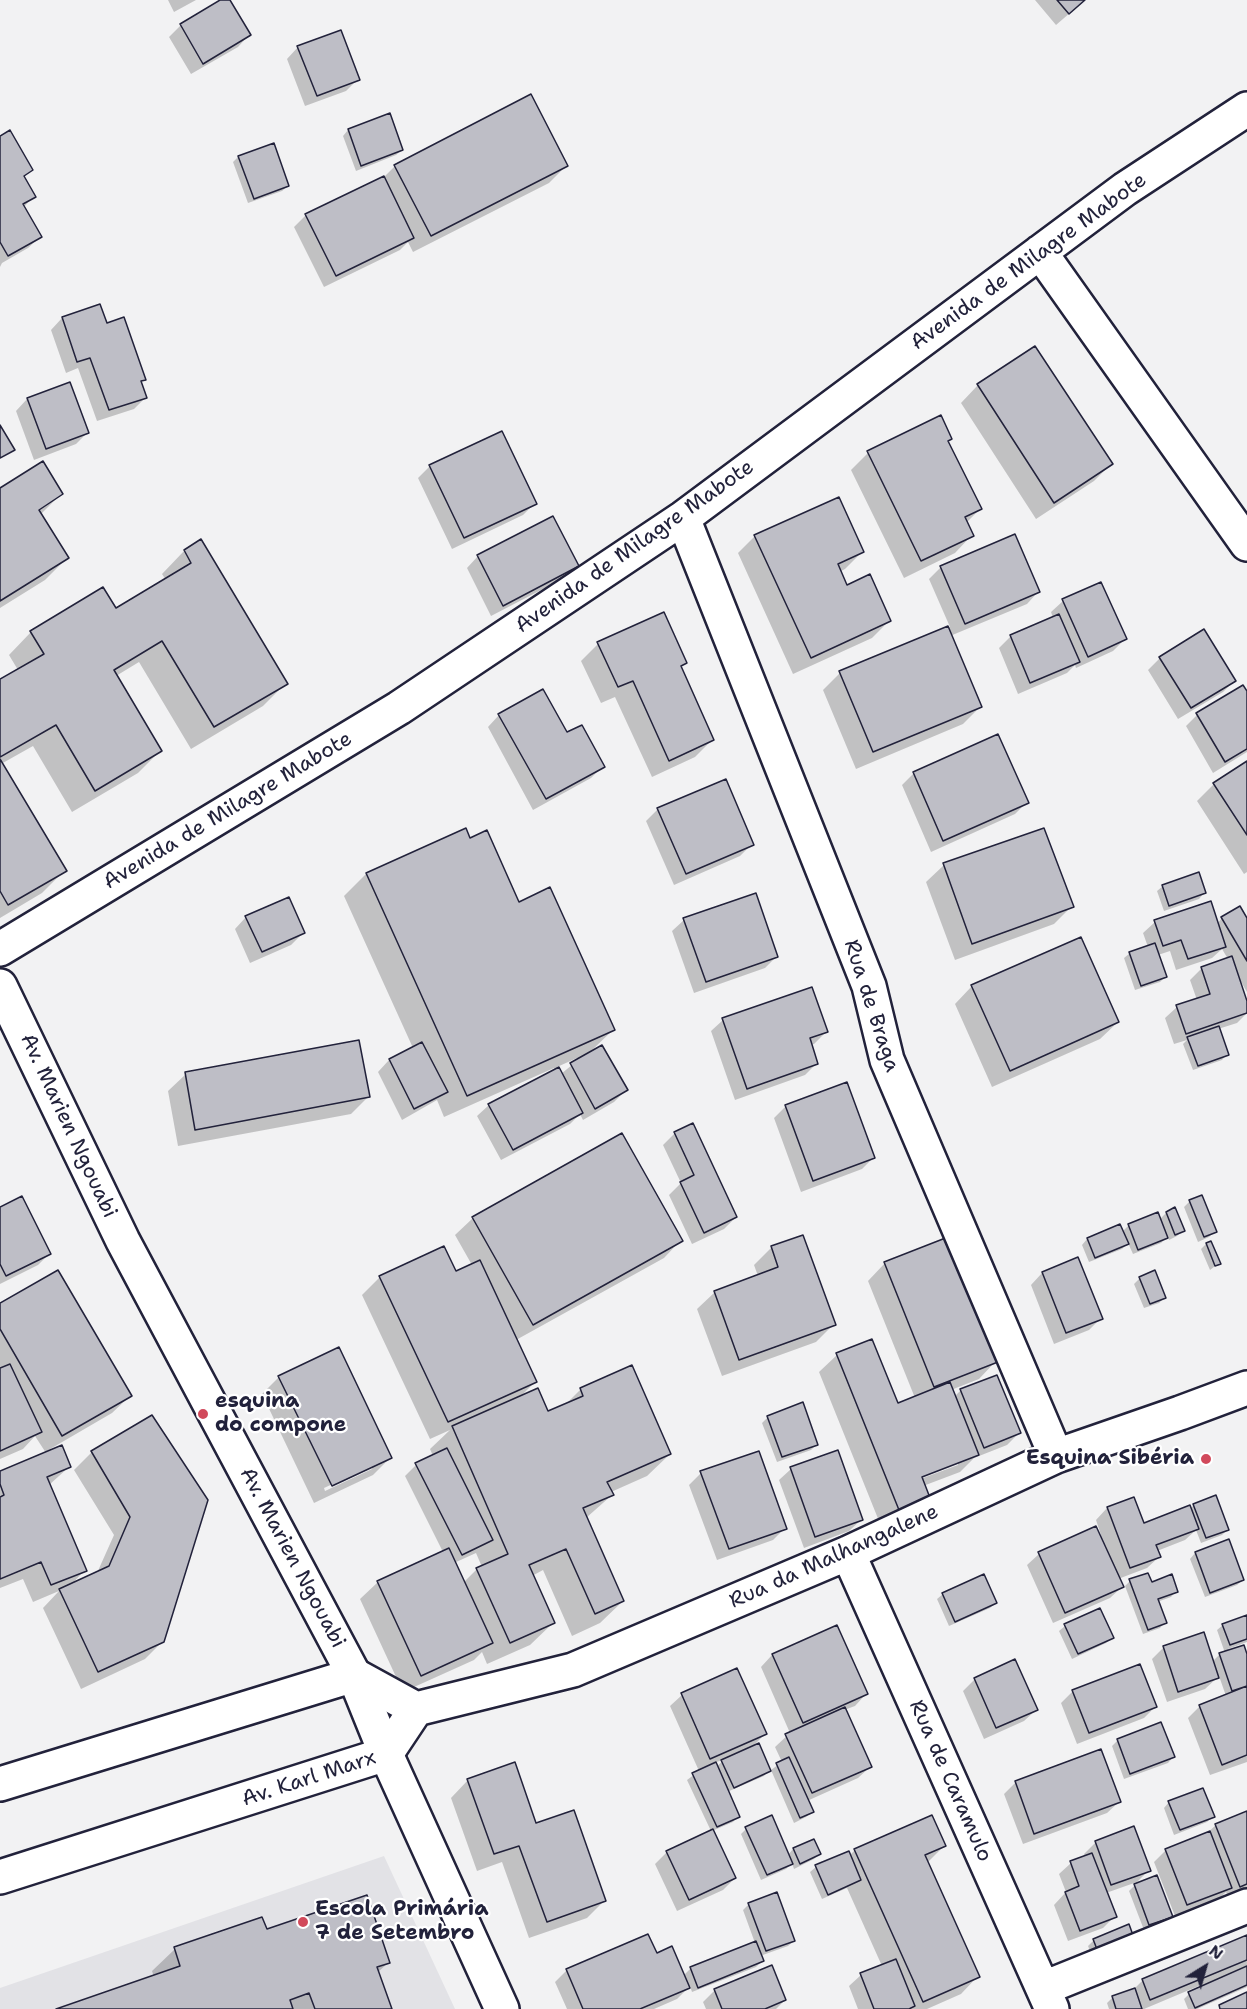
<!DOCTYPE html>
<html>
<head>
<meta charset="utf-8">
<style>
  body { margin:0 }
  #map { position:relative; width:1247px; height:2009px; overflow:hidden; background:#f2f2f3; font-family:"Shantell Sans",sans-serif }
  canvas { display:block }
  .north { position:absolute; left:1175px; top:1937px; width:60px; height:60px; -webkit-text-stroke:4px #fff; paint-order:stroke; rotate:37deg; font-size:16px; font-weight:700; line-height:24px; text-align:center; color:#22223b }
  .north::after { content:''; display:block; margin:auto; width:21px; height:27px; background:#22223b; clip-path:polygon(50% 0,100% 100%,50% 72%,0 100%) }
</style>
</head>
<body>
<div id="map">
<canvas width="1247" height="2009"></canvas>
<div class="north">N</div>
</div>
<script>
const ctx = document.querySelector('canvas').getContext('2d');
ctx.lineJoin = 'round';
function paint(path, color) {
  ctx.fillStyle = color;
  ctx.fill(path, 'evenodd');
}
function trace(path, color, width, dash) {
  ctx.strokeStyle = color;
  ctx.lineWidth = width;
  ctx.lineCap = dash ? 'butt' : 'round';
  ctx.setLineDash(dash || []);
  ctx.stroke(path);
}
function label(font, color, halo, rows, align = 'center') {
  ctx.font = font + ' "Shantell Sans",sans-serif';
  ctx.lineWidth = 4.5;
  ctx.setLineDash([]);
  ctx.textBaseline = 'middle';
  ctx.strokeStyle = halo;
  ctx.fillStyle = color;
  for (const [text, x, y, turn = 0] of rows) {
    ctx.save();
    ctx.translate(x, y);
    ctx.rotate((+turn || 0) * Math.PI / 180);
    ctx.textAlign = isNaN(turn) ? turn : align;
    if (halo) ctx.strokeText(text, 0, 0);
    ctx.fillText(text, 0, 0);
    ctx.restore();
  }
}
paint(new Path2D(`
  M384,1856L455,2009H0V1988Z`), '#e2e2e6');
paint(new Path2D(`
  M168,0H196L174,12Z
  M223,0H228L249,35L238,47L191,74L169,37L181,25Z
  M1035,0H1085L1056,25Z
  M298,47L358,79L346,91L305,106L287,59Z
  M389,115L402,150L396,155L356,171L343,136L348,130Z
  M0,137L31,170L23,178L34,196L23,208L40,237L28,248L2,263L0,267Z
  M238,157L288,186L282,191L248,203L233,162Z
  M395,166H566L549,183L413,252L408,242L400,250L324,287L294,227L306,215L382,179Z
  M99,306L106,325L144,379L140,383L146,397L134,409L97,421L78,368L66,373L51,330L62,318Z
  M1035,348L1111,464L1094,481L1036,519L961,403L978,385Z
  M27,399L87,433L76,444L34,460L16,411Z
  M950,439L947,442L980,509L966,523L972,535L955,553L904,578L851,470L868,453Z
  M430,466L535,503L523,515L452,549L418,478Z
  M0,489L61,494L40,515L67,558L45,580L0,608Z
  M755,536L863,551L845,569L839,572L846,587L889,621L872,638L793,674L738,553Z
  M201,541L286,683L263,706L191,749L139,662L116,676L161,750L138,773L72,812L33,746L1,764L65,870L42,893L0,918V681L18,670L9,655L31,632L115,610L166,580L162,574L184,551Z
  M478,556L578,566L566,577L491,616L467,568Z
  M941,567L1038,592L1027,604L950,636L980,707L963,724L856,769L823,690L840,673L950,627L929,579Z
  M1100,584L1125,639L1113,651L1076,668L1075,665L1067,673L1018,694L999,648L1011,636L1053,618L1051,612L1063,601Z
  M598,644L686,663L680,668L713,739L695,757L652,777L615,697L601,703L581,661Z
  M1160,658L1234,681L1223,692L1178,719L1148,670Z
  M1247,694V752L1213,773L1186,726L1197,715Z
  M499,715L567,734L603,766L591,778L533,810L488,727Z
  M1247,762V872L1244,874L1197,801L1214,784Z
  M914,773L1027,802L1015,814L931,852L902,785Z
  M658,809L752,844L740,856L674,885L646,821Z
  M469,840L613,1030L591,1051L626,1090L614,1102L583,1120L580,1114L570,1124L501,1160L477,1116L489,1105L556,1071L554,1068L444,1117L437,1100L402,1120L378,1072L389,1060L413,1048L344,896L366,874ZM577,1058L578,1060L561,1074L557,1067Z
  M944,865L1072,906L1054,924L955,960L926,882Z
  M1163,886L1204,893L1199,899L1164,911L1157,891Z
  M246,917L303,933L291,945L250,963L235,929Z
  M1222,918L1247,921V992L1240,980L1247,1006V1013L1237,1023L1218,1029L1227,1054L1222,1060L1193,1070L1183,1044L1187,1040L1174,1044L1165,1018L1177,1007L1197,1000L1190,980L1202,968L1228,959L1222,949L1212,958L1176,970L1170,951L1158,955L1165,977L1160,982L1135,990L1124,958L1130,953L1148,947L1143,933L1155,922L1217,924Z
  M684,920L777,956L765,968L694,993L672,931Z
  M972,986L1118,1022L1100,1039L992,1087L955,1004Z
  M723,1020L826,1032L814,1044L810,1045L817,1063L805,1075L735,1100L711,1031Z
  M186,1074L368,1097L351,1114L178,1146L168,1091Z
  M786,1106L873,1158L862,1169L801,1192L774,1118Z
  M675,1133L736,1217L724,1229L692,1244L669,1195L681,1183L663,1145Z
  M1190,1201L1215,1231L1209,1237L1198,1242L1184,1207Z
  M0,1208L49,1254L38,1265L0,1284Z
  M1166,1213L1183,1231L1177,1236L1169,1240L1168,1236L1161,1243L1133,1254L1128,1243L1122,1249L1089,1262L1082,1245L1087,1239L1120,1226L1122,1232L1129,1225L1159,1220Z
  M473,1218L681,1240L664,1258L516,1340L536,1381L519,1398L547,1413L564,1406L581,1389L670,1454L647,1476L611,1492L612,1495L586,1518L623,1601L600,1623L572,1636L543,1570L532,1576L553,1623L530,1645L487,1664L482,1652L474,1660L403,1692L360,1599L378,1582L443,1552L405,1476L416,1465L433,1456L430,1449L450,1430L430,1439L362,1295L380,1277L443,1248L455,1273L472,1265L455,1235ZM476,1553L482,1567L477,1569L463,1583L454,1563Z
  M802,1237L834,1324L816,1342L722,1376L697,1309L715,1292L758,1276L754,1265L771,1248Z
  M1206,1244L1219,1263L1210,1270L1201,1249Z
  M1078,1259L1101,1318L1089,1330L1054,1344L1031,1285L1042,1273Z
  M885,1263L996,1361L979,1379L951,1390L954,1397L961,1390L1019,1433L1007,1445L974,1458L960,1472L923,1486L883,1531L819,1372L837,1355L897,1405L915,1398L868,1281ZM958,1462V1465L915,1481L914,1478Z
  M1154,1272L1164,1298L1159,1303L1144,1308L1134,1284L1139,1279Z
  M0,1305L130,1396L112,1413L45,1452L69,1467L49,1485L85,1570L70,1586L97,1573L114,1535L74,1470L92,1452L152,1417L163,1641L145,1659L81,1689L43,1608L59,1591L33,1602L23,1579L0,1588V1472L46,1453L35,1436L23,1449L0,1459Z
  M279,1377L391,1457L373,1475L314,1503L262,1394ZM372,1466V1469L325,1491L324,1488Z
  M768,1417L817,1444L811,1450L777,1462L762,1423Z
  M791,1469L861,1520L849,1531L804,1548L779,1480Z
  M701,1473L785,1528L773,1540L717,1560L689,1485Z
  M1133,1498L1143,1525L1190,1509L1194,1505L1228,1529L1222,1535L1201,1543L1196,1530L1185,1540L1157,1551L1159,1557L1147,1568L1118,1579L1122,1587L1110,1598L1053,1623L1027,1565L1039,1554L1101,1535L1096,1520L1107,1508Z
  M1195,1553L1243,1580L1237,1585L1205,1597L1190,1559Z
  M1130,1581L1151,1584L1176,1591L1171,1597L1157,1602L1165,1622L1160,1628L1143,1634L1125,1586Z
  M943,1594L996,1603L990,1608L949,1626L937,1599Z
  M1100,1610L1112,1638L1106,1643L1072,1659L1059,1631L1065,1626Z
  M1247,1617V1642L1228,1649L1229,1652L1247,1658V1762L1210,1775L1188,1718L1200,1706L1226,1696L1219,1676L1205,1689L1167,1702L1152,1659L1163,1648L1203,1634L1212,1662L1219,1655L1225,1653L1217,1630L1223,1625Z
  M837,1627L866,1694L855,1706L844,1710L870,1767L858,1778L807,1801L812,1812L806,1817L794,1823L771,1770L782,1762L775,1747L790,1733L761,1667L772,1655Z
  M737,1670L765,1734L751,1748L769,1770L764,1776L727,1792L738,1816L733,1822L712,1831L735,1878L723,1890L677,1911L655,1864L667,1852L711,1831L687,1780L699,1771L670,1706L682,1695ZM725,1759L716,1767L714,1763Z
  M975,1679L1036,1710L1024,1721L984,1739L963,1691Z
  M1073,1691L1156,1706L1144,1718L1077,1744L1061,1703Z
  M1161,1724L1173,1757L1168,1763L1124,1779L1112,1746L1117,1741Z
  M468,1780L536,1825L605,1900L587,1918L529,1938L502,1862L477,1871L451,1798Z
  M1016,1782L1119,1802L1107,1813L1023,1844L1004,1794Z
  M1169,1802L1213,1816L1207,1822L1174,1835L1164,1808Z
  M1247,1813V1890L1228,1897L1226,1892L1218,1900L1175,1916L1154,1862L1166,1850L1206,1834L1216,1825Z
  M746,1829L788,1855L793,1849L813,1841L819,1854L814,1859L794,1869L792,1863L786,1869L761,1880L741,1834Z
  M1096,1842L1149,1870L1137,1882L1106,1893L1115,1916L1103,1928L1068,1941L1054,1905L1066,1892L1059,1874L1071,1863L1085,1857L1084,1854Z
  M944,1846L927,1863L978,1976L961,1994L927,2009H858L849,1986L861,1975L882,1966L847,1888L822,1899L810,1872L816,1867L848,1853L849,1856L855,1850Z
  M1135,1885L1171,1917L1165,1922L1144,1930L1129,1891Z
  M749,1904L794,1941L788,1946L760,1956L762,1961L756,1967L692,1992L690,1986L677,1999L654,2009H567L555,1982L567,1970L656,1955L683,1976L690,1969L755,1943L743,1910Z
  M1128,1926L1092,1956L1088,1946L1094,1940Z
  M266,1931L389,1962L377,1973L390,2009H60L154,1977L152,1971L175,1949Z
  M1247,1937V1966L1244,1969L1247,1968V1987L1197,2009H1188L1184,1999L1189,1994L1202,1988L1201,1985L1144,2009H1109L1107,2003L1113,1997L1132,1991L1143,1980Z
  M715,1990L785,2000L776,2009H706L703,2002Z`), '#0003');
const building = new Path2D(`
  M220,0H230L251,35L203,64L180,24Z
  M1057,0H1085L1069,14Z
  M341,30L360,80L317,96L297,46Z
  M531,94L568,166L431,236L394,165Z
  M390,113L403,150L361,166L348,129Z
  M10,130L33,170L24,176L36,197L23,204L42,237L8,256L0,242V136Z
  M274,143L289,186L254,199L238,156Z
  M384,176L414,238L336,276L305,214Z
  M100,304L107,323L124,317L146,380L141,381L147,398L109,410L90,358L77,362L62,317Z
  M1035,346L1113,464L1054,503L977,384Z
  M70,382L89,433L46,449L27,398Z
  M941,415L952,439L948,441L982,509L965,517L974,536L921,561L867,451Z
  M0,425L15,450L0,458Z
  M502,431L537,504L464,538L429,465Z
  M43,461L63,494L39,510L69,558L0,601V488Z
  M839,497L864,552L838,564L847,585L870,574L891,621L811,658L754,535Z
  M553,516L579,566L503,606L477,555Z
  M1015,534L1040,592L965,624L940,566Z
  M201,539L288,684L214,727L162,641L114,670L162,751L95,791L56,725L0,757V679L44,654L30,631L103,587L116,608L191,563L184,550Z
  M1101,582L1127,639L1088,657L1062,599Z
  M664,612L687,663L681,666L714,740L669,761L633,681L618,687L597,642Z
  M1059,614L1080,662L1030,683L1010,635Z
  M948,626L982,707L873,752L839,671Z
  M1204,629L1236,681L1191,708L1159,657Z
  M1243,685L1247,691V749L1225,762L1196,713Z
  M543,689L567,732L582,725L605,767L546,799L498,714Z
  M998,734L1029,803L943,841L913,772Z
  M0,759L67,871L8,905L0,891Z
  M1247,761V835L1213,783Z
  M726,779L754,845L686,874L657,808Z
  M466,828L470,838L487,830L519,902L550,887L615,1030L467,1096L366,873Z
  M1044,828L1074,907L972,944L943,863Z
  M1199,872L1206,893L1169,906L1162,885Z
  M756,893L778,957L706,982L683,918Z
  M289,897L305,933L262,952L245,916Z
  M1211,901L1226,947L1188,959L1181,940L1163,946L1154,920Z
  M1240,906L1247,918V961L1221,917Z
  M1081,937L1119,1022L1010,1071L971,985Z
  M1155,943L1167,977L1141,986L1129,952Z
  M1232,956L1247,1001V1013L1186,1034L1176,1005L1210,994L1201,967Z
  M812,987L828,1032L810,1038L818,1064L747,1089L722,1018Z
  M1219,1026L1229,1055L1198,1066L1187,1037Z
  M359,1040L370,1097L195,1130L185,1072Z
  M422,1042L448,1092L414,1109L389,1059Z
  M602,1045L628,1090L595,1109L570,1063Z
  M559,1067L583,1113L513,1150L488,1104Z
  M847,1082L875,1158L813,1181L785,1105Z
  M693,1123L737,1217L704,1233L680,1182L694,1175L674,1132Z
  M622,1133L683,1241L533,1325L472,1217Z
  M1202,1195L1217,1232L1204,1237L1189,1200Z
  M22,1196L51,1254L6,1276L0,1264V1207Z
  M1175,1207L1185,1231L1175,1235L1166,1212Z
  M1158,1212L1168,1238L1138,1250L1128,1224Z
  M1120,1224L1129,1244L1095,1258L1087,1238Z
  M803,1235L836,1325L739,1360L714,1291L778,1267L771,1246Z
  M948,1237L998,1362L934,1387L884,1262Z
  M1211,1241L1221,1264L1215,1266L1206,1243Z
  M444,1246L456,1271L480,1260L537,1382L448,1422L379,1276Z
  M1078,1257L1103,1319L1066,1333L1042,1272Z
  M58,1270L132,1396L62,1436L0,1329V1303Z
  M1155,1270L1166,1298L1150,1304L1139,1277Z
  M872,1339L898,1403L950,1382L979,1455L922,1477L932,1503L901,1515L836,1353Z
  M339,1347L392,1458L332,1486L278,1376Z
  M10,1364L42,1432L0,1451V1368Z
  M632,1365L671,1454L607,1482L614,1495L583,1508L624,1601L595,1614L566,1549L529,1565L555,1623L510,1643L476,1568L508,1554L452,1426L538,1388L548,1411L583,1396L580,1388Z
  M997,1375L1021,1433L984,1448L960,1389Z
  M803,1402L818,1445L782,1457L767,1416Z
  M152,1415L208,1500L164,1642L98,1672L59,1589L109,1566L130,1517L91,1451Z
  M62,1445L71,1467L47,1477L87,1571L51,1585L41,1562L0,1579V1497L4,1495L0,1484V1471Z
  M447,1448L493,1540L462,1555L415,1463Z
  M838,1450L863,1520L815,1537L790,1467Z
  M759,1451L787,1529L729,1549L700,1471Z
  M1216,1495L1229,1530L1206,1538L1193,1504Z
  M1134,1497L1144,1523L1190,1505L1199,1529L1156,1545L1161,1557L1130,1568L1107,1507Z
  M1096,1526L1124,1587L1065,1613L1038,1552Z
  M1229,1539L1244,1580L1210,1593L1195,1552Z
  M449,1548L493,1643L421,1676L377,1581Z
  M1148,1573L1152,1582L1172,1574L1178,1592L1158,1599L1167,1623L1148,1630L1129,1579Z
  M984,1574L997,1603L955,1622L942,1593Z
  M1100,1608L1114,1638L1078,1654L1064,1624Z
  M1247,1615V1639L1230,1645L1222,1624Z
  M837,1625L868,1694L803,1723L772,1654Z
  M1204,1632L1219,1678L1178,1692L1163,1646Z
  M1244,1645L1247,1654V1686L1232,1691L1219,1653Z
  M1015,1659L1038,1710L996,1728L974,1678Z
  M1140,1664L1157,1707L1089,1733L1072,1690Z
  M737,1668L767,1734L710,1759L681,1693Z
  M1247,1686V1755L1222,1765L1199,1705Z
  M845,1707L872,1767L812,1793L785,1734Z
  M1161,1722L1175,1757L1130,1774L1117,1739Z
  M759,1743L771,1771L734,1788L721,1760Z
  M1101,1749L1121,1802L1034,1834L1015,1781Z
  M789,1757L814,1812L800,1818L776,1763Z
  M515,1762L536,1823L574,1810L606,1901L547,1922L519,1846L494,1854L467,1779Z
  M716,1762L740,1817L717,1827L692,1773Z
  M1203,1788L1215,1817L1180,1830L1168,1801Z
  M1247,1811V1884L1240,1887L1215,1824Z
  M772,1815L793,1864L767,1875L745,1827Z
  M932,1815L946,1846L925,1855L980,1977L923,2002L854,1849Z
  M1134,1826L1151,1871L1111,1885L1095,1841Z
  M713,1829L736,1878L689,1900L666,1851Z
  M1210,1831L1232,1888L1187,1905L1165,1849Z
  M814,1839L821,1854L800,1864L793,1848Z
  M849,1851L861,1880L828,1895L815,1865Z
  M1092,1853L1117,1917L1080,1931L1065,1892L1079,1886L1070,1861Z
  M1157,1875L1173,1917L1149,1925L1134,1884Z
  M777,1892L795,1941L766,1951L748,1903Z
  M367,1895L390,1963L377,1967L392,2009H315L309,1993L290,2000L293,2009H56L180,1966L174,1947L262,1917L267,1929Z
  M1129,1924L1134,1938L1098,1952L1093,1939Z
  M648,1934L657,1953L672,1946L690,1988L640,2009H583L566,1969Z
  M1247,1935V1960L1150,2000L1142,1979Z
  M756,1941L764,1961L698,1988L690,1967Z
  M896,1959L915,2006L909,2009H874L860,1973Z
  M772,1965L786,2000L765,2009H722L714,1989Z
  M1247,1966V1985L1195,2008L1188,1992Z
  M1135,1988L1142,2009H1116L1112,1996Z
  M1247,1992V2009H1220L1219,2005Z`);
paint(building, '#bebec6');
trace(building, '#22223b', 1.5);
const minor = new Path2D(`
  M1040,252L1247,544
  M683,518L869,986L887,1060L1056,1456
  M0,949L399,708L683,518L1125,189L1247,109
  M848,1553L1052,2009
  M416,1709L573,1670L848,1553L1056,1456L1180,1413L1247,1388
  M0,1784L354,1675L416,1709
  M0,1877L386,1754L416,1709
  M1044,1988L1247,1906`);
const major = new Path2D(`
  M0,986L123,1241L354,1675L386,1754L502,2009`);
trace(minor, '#22223b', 38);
trace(major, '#22223b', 38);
trace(minor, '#fff', 33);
trace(major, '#fff', 33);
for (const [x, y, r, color] of [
  [203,1414,6,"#d1495b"],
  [1206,1459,6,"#d1495b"],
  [303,1922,6,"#d1495b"]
]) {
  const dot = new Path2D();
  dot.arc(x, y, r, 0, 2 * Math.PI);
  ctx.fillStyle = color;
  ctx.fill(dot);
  trace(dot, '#fff', 2);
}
label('21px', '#22223b', '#fff', [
  ["Avenida de Milagre Mabote",1029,262,-36],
  ["Avenida de Milagre Mabote",635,547,-35],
  ["Avenida de Milagre Mabote",228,811,-31],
  ["Rua de Braga",871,1006,72],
  ["Av. Marien Ngouabi",68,1126,65],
  ["Rua da Malhangalene",834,1557,-24],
  ["Av. Marien Ngouabi",292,1558,62],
  ["Av. Karl Marx",309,1779,-18],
  ["Rua de Caramulo",950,1781,66]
]);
label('bold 21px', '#22223b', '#fff', [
  ["esquina",215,1402],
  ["do compone",215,1426],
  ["Esquina Sibéria",1194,1459,"right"],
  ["Escola Primária",315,1910],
  ["7 de Setembro",315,1934]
], 'left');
</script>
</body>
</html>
